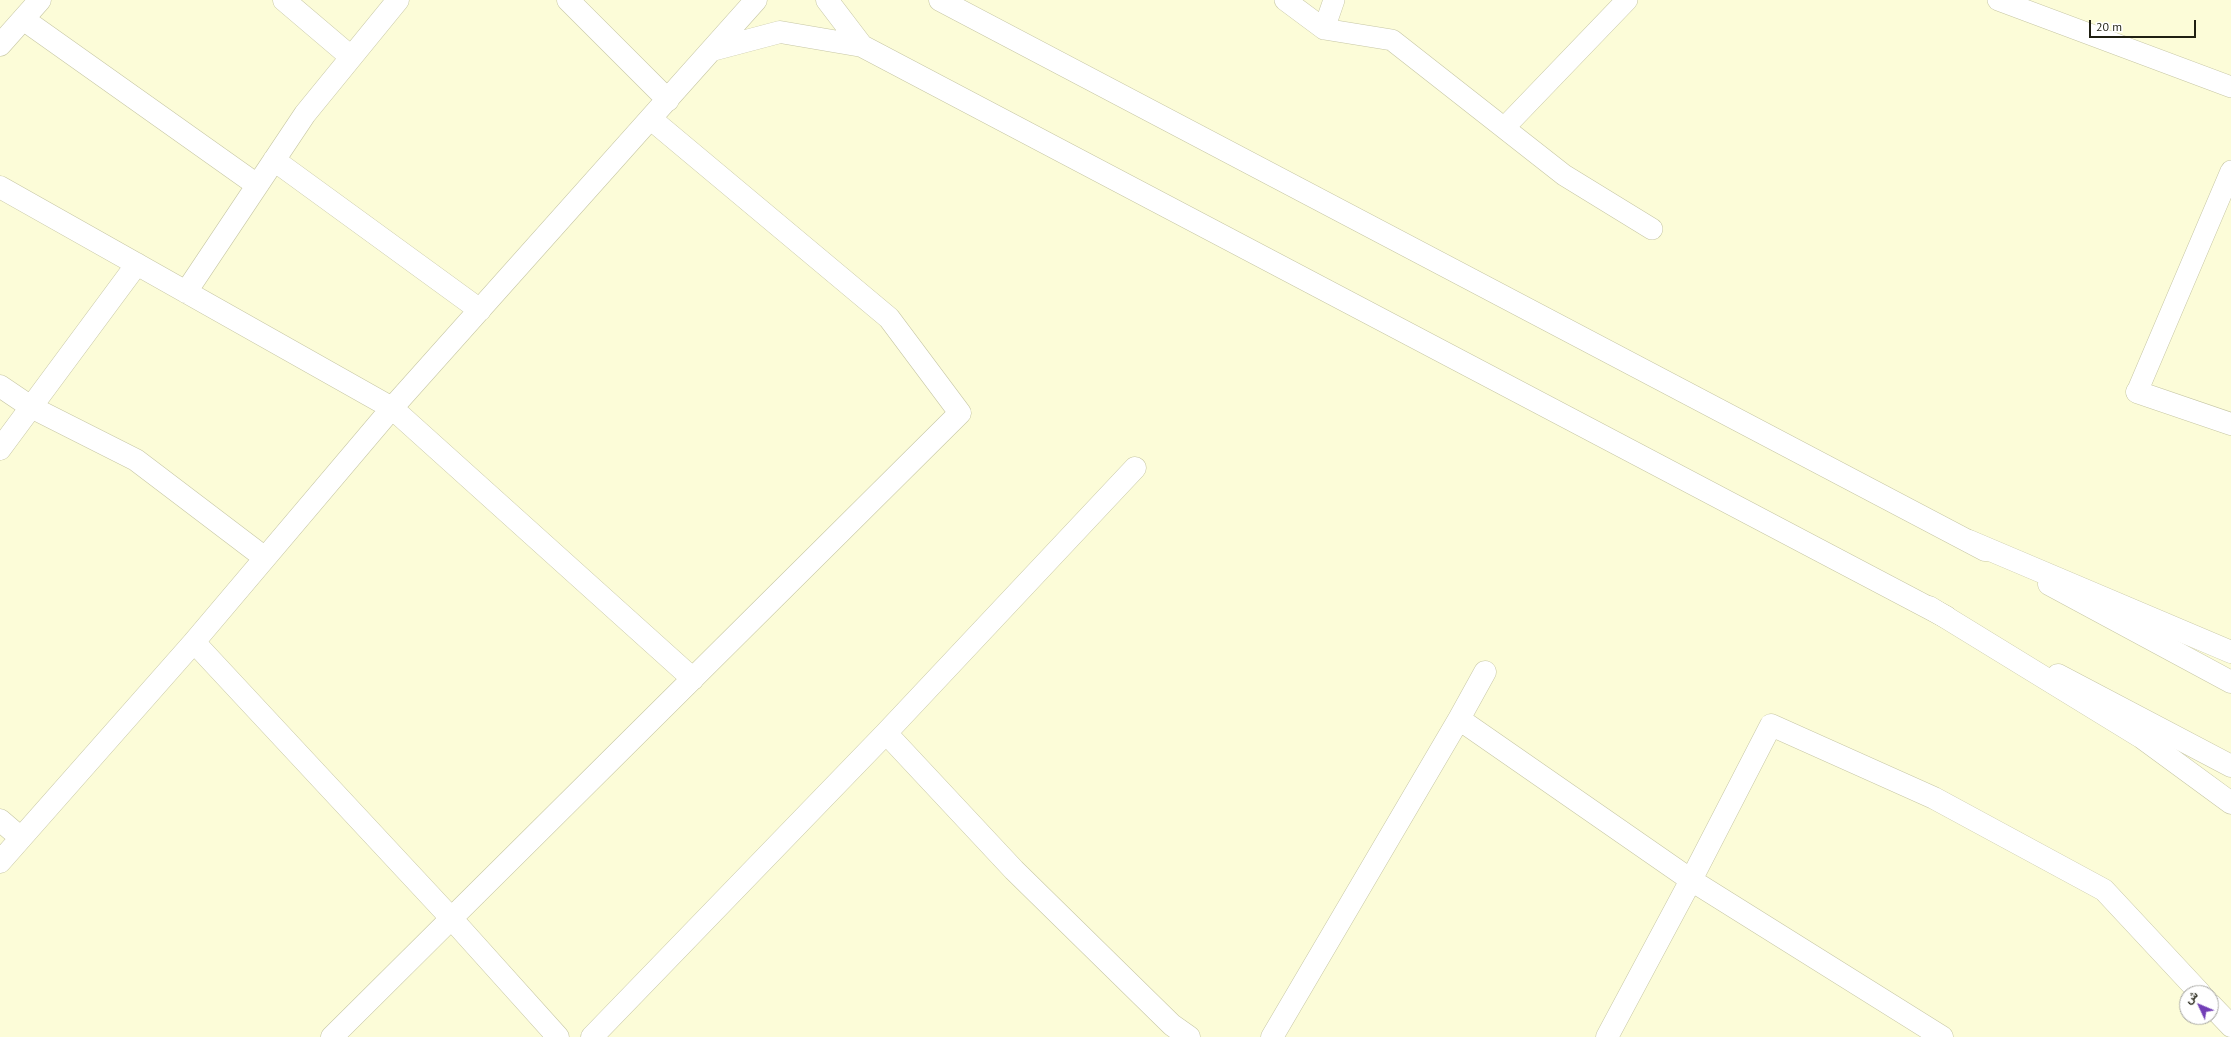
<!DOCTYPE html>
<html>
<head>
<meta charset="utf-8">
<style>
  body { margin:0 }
  #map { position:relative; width:2231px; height:1037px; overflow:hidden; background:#fcfcd8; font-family:"PT Sans",Vazirmatn,sans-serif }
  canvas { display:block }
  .north { position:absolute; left:2179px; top:985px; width:40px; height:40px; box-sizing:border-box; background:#fff; border:1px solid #a5a5a0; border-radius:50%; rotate:314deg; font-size:11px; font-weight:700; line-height:16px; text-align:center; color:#1f1f12 }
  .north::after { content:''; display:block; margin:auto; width:14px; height:18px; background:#723eb6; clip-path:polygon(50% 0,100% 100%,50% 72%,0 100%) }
  .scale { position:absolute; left:2089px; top:20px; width:107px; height:18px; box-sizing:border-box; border:2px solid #1f1f12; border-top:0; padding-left:5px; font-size:12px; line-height:14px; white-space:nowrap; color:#1f1f12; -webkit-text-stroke:3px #fff; paint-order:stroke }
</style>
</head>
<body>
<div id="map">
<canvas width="2231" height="1037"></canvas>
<div class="north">ش</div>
<div class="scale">20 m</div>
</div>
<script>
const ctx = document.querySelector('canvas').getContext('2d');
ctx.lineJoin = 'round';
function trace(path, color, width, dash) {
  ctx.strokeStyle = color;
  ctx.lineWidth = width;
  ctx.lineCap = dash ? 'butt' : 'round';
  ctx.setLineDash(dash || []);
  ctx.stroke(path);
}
const service = new Path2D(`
  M1285,0L1324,29L1392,40L1564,175L1652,229
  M1998,0L2231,87
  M1324,29L1334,0
  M1504,128L1627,0
  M2137,392L2231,171`);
const minor = new Path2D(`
  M284,0L351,57
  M568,0L668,100
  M827,0L862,46L1946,617
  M940,0L1985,550
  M23,19L257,185
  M0,45L40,0
  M712,50L780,32L862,46
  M274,160L480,310
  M0,187L392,408L693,679
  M186,292L305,114L398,0
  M0,386L31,407L136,460L265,558
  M2137,392L2231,424
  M0,449L137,264
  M2049,584L2231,682
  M194,642L451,918L558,1037
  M2058,675L2231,766
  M1459,719L1691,880L1942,1037
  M886,733L1014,870L1172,1025L1189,1037
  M0,820L21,838
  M0,862L194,642L392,408L756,0
  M2211,1005L2231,1026
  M332,1037L960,413L889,318L651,119
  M592,1037L886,733L1135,468
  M1272,1037L1459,719L1485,672
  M1607,1037L1691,880L1771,725L1934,798L2104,890L2200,993`);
const trunk = new Path2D(`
  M1969,541L2231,652
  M1929,607L2141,737L2231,803`);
trace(service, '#c6c6a4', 22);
trace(minor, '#c6c6a4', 23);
trace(trunk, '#c6c6a4', 23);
trace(service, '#fff', 21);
trace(minor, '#fff', 22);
trace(trunk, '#fff', 22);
</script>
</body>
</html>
